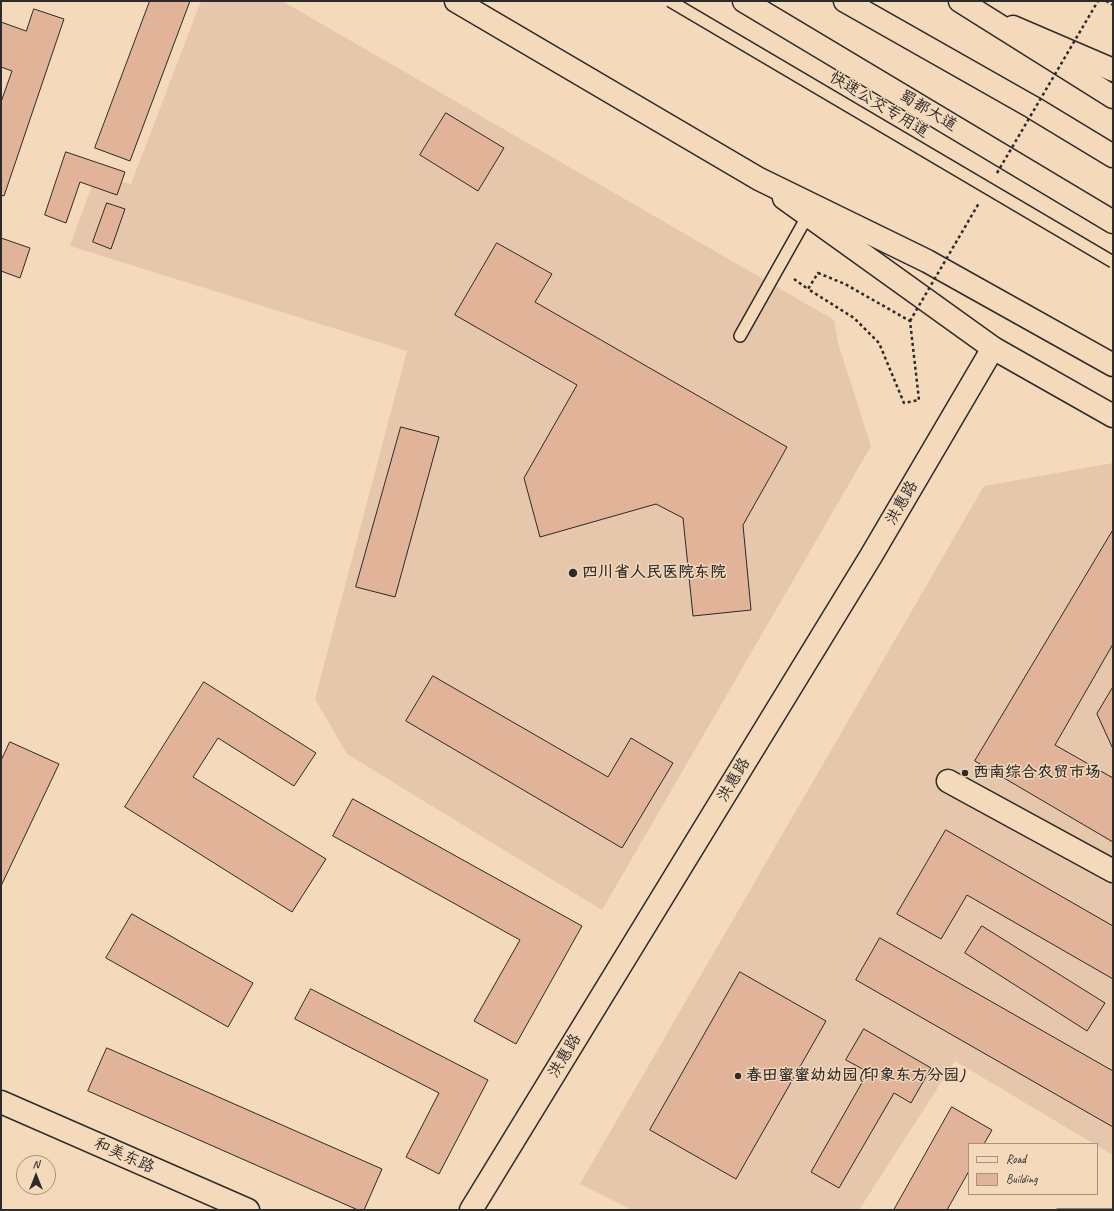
<!DOCTYPE html>
<html>
<head>
<meta charset="utf-8">
<style>
  body { margin:0 }
  #map { position:relative; width:1114px; height:1211px; overflow:hidden; background:#f4d9bb; font-family:Caveat,sans-serif }
  canvas { display:block }
  .frame { position:absolute; inset:0; border:2px solid #2b2b2b; pointer-events:none }
  .legend { position:absolute; left:968px; top:1143px; width:130px; height:52px; box-sizing:border-box; background:#f4d9bb; border:1px solid #a49381; margin:0; padding:5px 7px; list-style:none; font-size:12px; color:#2b2b2b }
  .legend li { display:flex; align-items:center; gap:8px; height:20px }
  .legend b { width:20px; border:1px solid #a49381 }
  .north { position:absolute; left:16px; top:1155px; width:40px; height:40px; box-sizing:border-box; background:#f4d9bb; border:1px solid #a49381; border-radius:50%; rotate:0deg; font-size:11px; font-weight:700; line-height:16px; text-align:center; color:#2b2b2b }
  .north::after { content:''; display:block; margin:auto; width:14px; height:18px; background:#2b2b2b; clip-path:polygon(50% 0,100% 100%,50% 72%,0 100%) }
</style>
</head>
<body>
<div id="map">
<canvas width="1114" height="1211"></canvas>
<div class="frame"></div>
<ul class="legend">
<li><b style="height:5px;background:#f4d9bb"></b>Road</li>
<li><b style="height:11px;background:#e1b398"></b>Building</li>
</ul>
<div class="north">N</div>
</div>
<script>
const ctx = document.querySelector('canvas').getContext('2d');
ctx.lineJoin = 'round';
function paint(path, color) {
  ctx.fillStyle = color;
  ctx.fill(path, 'evenodd');
}
function trace(path, color, width, dash) {
  ctx.strokeStyle = color;
  ctx.lineWidth = width;
  ctx.lineCap = dash ? 'butt' : 'round';
  ctx.setLineDash(dash || []);
  ctx.stroke(path);
}
function label(font, color, halo, rows, align = 'center') {
  ctx.font = font + ' Caveat,"LXGW WenKai TC",sans-serif';
  ctx.lineWidth = 3;
  ctx.setLineDash([]);
  ctx.textBaseline = 'middle';
  ctx.strokeStyle = halo;
  ctx.fillStyle = color;
  for (const [text, x, y, turn = 0] of rows) {
    ctx.save();
    ctx.translate(x, y);
    ctx.rotate((+turn || 0) * Math.PI / 180);
    ctx.textAlign = isNaN(turn) ? turn : align;
    if (halo) ctx.strokeText(text, 0, 0);
    ctx.fillText(text, 0, 0);
    ctx.restore();
  }
}
paint(new Path2D(`
  M201,1H282L834,320L838,343L871,446L602,910L347,754L315,699L407,351L70,246L95,177L131,184Z
  M1113,463V1155L1097,1146V1144H1094L955,1061L859,1210H632L580,1184L984,486Z`), '#e6c7ab');
const building = new Path2D(`
  M150,1H190L130,161L95,148Z
  M34,9L64,19L4,196L1,195V102L12,71L1,67V22L26,31Z
  M446,113L504,148L478,191L420,155Z
  M66,152L125,172L117,195L80,182L66,223L45,215Z
  M107,203L125,209L111,249L93,242Z
  M1,238L30,248L20,278L1,271Z
  M497,243L552,274L535,302L787,447L743,525L751,610L693,616L683,518L656,504L540,537L524,478L577,385L455,315Z
  M401,427L439,437L395,597L356,587Z
  M1113,530V644L1055,745L1113,778V842L975,761Z
  M433,676L608,777L631,738L673,763L622,848L406,721Z
  M204,682L316,753L294,786L218,738L193,777L326,859L292,912L125,807Z
  M1113,687V749L1097,714Z
  M10,742L59,764L1,886V761Z
  M353,799L582,926L516,1044L474,1021L520,940L333,836Z
  M946,830L1113,926V979L967,895L941,939L897,914Z
  M132,914L253,983L228,1027L106,958Z
  M982,926L1105,1003L1087,1031L965,953Z
  M880,938L1113,1071V1127L856,980Z
  M740,972L826,1021L736,1179L650,1130Z
  M311,989L488,1080L439,1174L406,1157L439,1093L295,1019Z
  M864,1029L931,1068L911,1103L894,1093L839,1188L811,1172L868,1072L846,1060Z
  M107,1048L382,1169L364,1210H358L88,1091Z
  M952,1107L992,1130L984,1144H969V1171L947,1210H894Z
  M1057,1209H1113V1210H1057Z`);
paint(building, '#e1b398');
trace(building, '#2b2b2b', 1);
const service = new Path2D(`
  M740,336L808,215`);
const minor = new Path2D(`
  M948,781L1113,871
  M1,1102L248,1210
  M471,1210L871,556L993,348`);
const tertiary = new Path2D(`
  M1013,27L1113,70
  M784,198L993,348L1113,416`);
const secondary = new Path2D(`
  M456,1L759,179L927,261L1113,365
  M960,1L1113,97`);
const trunk = new Path2D(`
  M744,1L1113,222
  M845,1L1032,107L1113,156`);
trace(service, '#2b2b2b', 14);
trace(minor, '#2b2b2b', 25);
trace(tertiary, '#2b2b2b', 25);
trace(secondary, '#2b2b2b', 25);
trace(trunk, '#2b2b2b', 25);
trace(new Path2D(`
  M1106,1L1113,5
  M818,273L845,284L910,321L919,400L904,403L879,343L854,318L808,289Z
  M794,279L808,289`), '#2b2b2b', 2.5, [3, 3]);
trace(service, '#f4d9bb', 11);
trace(minor, '#f4d9bb', 22);
trace(tertiary, '#f4d9bb', 22);
trace(secondary, '#f4d9bb', 22);
trace(trunk, '#f4d9bb', 22);
const serviceBridge = new Path2D(`
  M670,1L1113,262`);
trace(serviceBridge, '#2b2b2b', 14, []);
trace(new Path2D(`
  M997,173L1098,1
  M910,321L979,203`), '#2b2b2b', 2.5, [3, 3]);
trace(serviceBridge, '#f4d9bb', 11);
for (const [x, y, r, color] of [
  [573,573,5,"#2b2b2b"],
  [965,773,4,"#2b2b2b"],
  [738,1076,4,"#2b2b2b"]
]) {
  const dot = new Path2D();
  dot.arc(x, y, r, 0, 2 * Math.PI);
  ctx.fillStyle = color;
  ctx.fill(dot);
  trace(dot, '#f4d9bb', 1.5);
}
label('16px', '#2b2b2b', '#f4d9bb', [
  ["快速公交专用道",879,105,31],
  ["蜀都大道",928,111,31],
  ["洪惠路",902,503,-60],
  ["洪惠路",734,780,-59],
  ["洪惠路",565,1056,-59],
  ["和美东路",124,1156,24]
]);
label('bold 16px', '#2b2b2b', '#f4d9bb', [
  ["四川省人民医院东院",582,573],
  ["西南综合农贸市场",973,773],
  ["春田蜜蜜幼幼园(印象东方分园)",746,1076]
], 'left');
</script>
</body>
</html>
